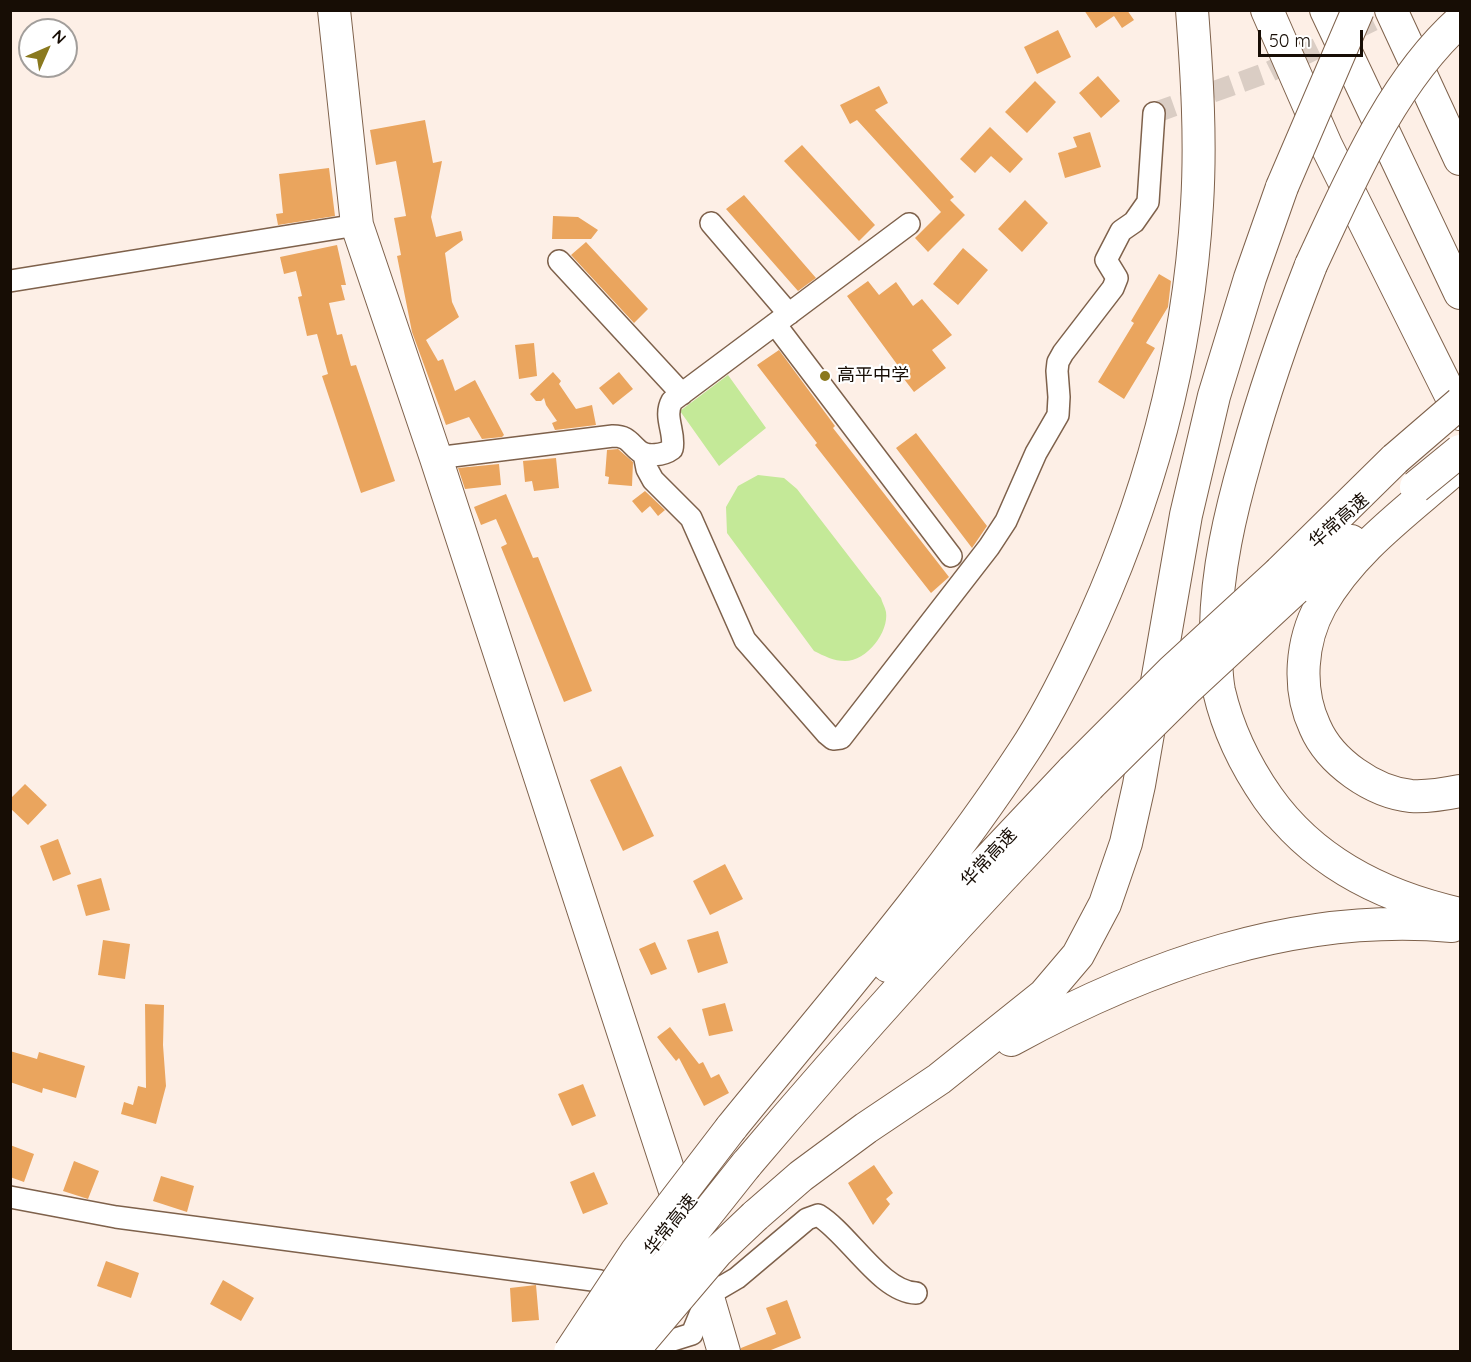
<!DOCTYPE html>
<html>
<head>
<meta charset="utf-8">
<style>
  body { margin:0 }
  #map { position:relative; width:1471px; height:1362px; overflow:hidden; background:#fdefe6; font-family:Quicksand,sans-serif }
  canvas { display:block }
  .frame { position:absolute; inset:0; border:12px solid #170d05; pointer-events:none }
  .north { position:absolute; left:18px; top:18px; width:60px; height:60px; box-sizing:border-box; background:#fff; border:2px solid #a29e9b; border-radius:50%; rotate:45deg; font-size:16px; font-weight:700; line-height:24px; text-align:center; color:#170d05 }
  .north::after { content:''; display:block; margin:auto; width:21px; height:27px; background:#8a791e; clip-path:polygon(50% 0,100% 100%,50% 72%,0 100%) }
  .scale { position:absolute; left:1258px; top:30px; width:105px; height:27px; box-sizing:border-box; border:3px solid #170d05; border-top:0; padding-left:8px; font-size:18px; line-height:21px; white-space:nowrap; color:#170d05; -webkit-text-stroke:4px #fff; paint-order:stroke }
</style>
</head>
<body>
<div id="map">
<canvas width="1471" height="1362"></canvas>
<div class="frame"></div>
<div class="north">N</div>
<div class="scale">50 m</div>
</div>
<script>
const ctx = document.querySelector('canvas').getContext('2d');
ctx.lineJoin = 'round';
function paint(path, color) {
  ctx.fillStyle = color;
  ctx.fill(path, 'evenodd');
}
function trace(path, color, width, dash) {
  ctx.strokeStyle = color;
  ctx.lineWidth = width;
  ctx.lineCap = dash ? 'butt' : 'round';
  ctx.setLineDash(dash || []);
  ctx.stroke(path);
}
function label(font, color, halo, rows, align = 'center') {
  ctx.font = font + ' Quicksand,"Noto Sans SC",sans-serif';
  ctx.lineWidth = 4.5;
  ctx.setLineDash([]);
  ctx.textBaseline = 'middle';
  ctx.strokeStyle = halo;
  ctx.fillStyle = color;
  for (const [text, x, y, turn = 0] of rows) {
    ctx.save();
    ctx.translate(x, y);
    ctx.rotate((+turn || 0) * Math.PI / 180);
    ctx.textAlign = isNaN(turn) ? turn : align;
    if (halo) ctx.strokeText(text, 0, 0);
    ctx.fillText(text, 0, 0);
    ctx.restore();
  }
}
paint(new Path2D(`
  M728,375L766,428L719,466L680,411Z
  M758,475L784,478L797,489L881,598C882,602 885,607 886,612C889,632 867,661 845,661C834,661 824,656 814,651L727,533L726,507L738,486Z`), '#c4e998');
paint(new Path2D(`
  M1084,10H1127L1134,20L1122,28L1114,16L1096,28Z
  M1058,30L1071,57L1037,74L1024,47Z
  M1098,76L1120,101L1101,118L1079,93Z
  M1035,81L1056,102L1027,133L1005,112Z
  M879,86L888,103L875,110L954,197L950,200L965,215L928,252L915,238L941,212L857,120L850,124L840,105Z
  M425,120L433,163L442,161L431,217L436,237L461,231L463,240L445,253L452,302L459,317L426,340L438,361L443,359L455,391L475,380L504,435L502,437L482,439L469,417L446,425L412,332L397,256L401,255L394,218L406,216L396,161L376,165L370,130Z
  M990,127L1023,159L1010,173L991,156L975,173L960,159Z
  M1090,132L1101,167L1065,178L1058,153L1077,147L1073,137Z
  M802,145L875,225L859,241L784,161Z
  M329,168L335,216L278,225L276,214L283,213L279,174Z
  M744,195L816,278L798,291L726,209Z
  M1025,200L1048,223L1022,252L998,229Z
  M553,216L578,217L598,230L591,239H552Z
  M586,242L648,309L634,323L571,255Z
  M337,245L346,285H341L345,300L329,303L337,335L342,334L351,366L356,365L395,481L361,493L322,376L328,374L317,334L307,336L298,297L302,296L296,271L284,274L280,257Z
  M963,248L988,270L958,305L933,284Z
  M1159,274L1171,281L1168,307L1146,343L1155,348L1124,399L1098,382L1134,323L1131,321Z
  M868,281L879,295L896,282L913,306L922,299L952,335L932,350L946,368L914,392L904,379L907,378L847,296Z
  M534,343L537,376L519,379L515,345Z
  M779,350L835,426L833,428L949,577L931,593L815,445L817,443L757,365Z
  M553,372L561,381L559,384L576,409L592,405L596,425L555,430L552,423L557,421L546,405L544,398L541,401H536L530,394Z
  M619,372L633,389L613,405L599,388Z
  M916,433L987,526L972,548L896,448Z
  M618,449L633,462L632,486L608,484L609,477L605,476L607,450Z
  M556,458L559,488L534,491L532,481L525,482L523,461Z
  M499,464L501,485L465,489L458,468Z
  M645,491L665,510L658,516L650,506L642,513L632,501Z
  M506,494L533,558L538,557L592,691L564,702L501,547L507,544L496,519L481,525L474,507Z
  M621,766L654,836L623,851L590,780Z
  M25,784L47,805L28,825L10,808V799Z
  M58,839L71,874L53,881L40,846Z
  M725,864L743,899L710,915L693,881Z
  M101,878L110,910L86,916L77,885Z
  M718,931L728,963L698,973L687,940Z
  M103,940L130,944L125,979L98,975Z
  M655,942L667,969L651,975L639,949Z
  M725,1003L733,1031L709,1036L702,1009Z
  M145,1004L164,1005L163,1045L166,1086L156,1124L121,1114L124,1102L133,1105L138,1086L146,1088Z
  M670,1027L699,1064L703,1062L711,1078L719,1074L729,1093L704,1106L679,1058L676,1061L657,1037Z
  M10,1051L37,1059L39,1052L85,1066L76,1098L43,1088L42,1093L10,1082Z
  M583,1084L596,1116L572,1126L558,1094Z
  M10,1145L34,1154L24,1182L10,1177Z
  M74,1161L99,1171L88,1199L63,1191Z
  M874,1165L893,1193L886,1199L890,1204L873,1225L848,1183Z
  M594,1172L608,1204L583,1214L570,1182Z
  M161,1176L194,1186L187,1212L153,1201Z
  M106,1261L139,1273L131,1298L97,1286Z
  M223,1280L254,1298L241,1321L210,1304Z
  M536,1285L539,1320L512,1322L510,1288Z
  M787,1300L801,1338L766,1352H741V1348L776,1334L766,1308Z`), '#eaa55e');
trace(new Path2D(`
  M1154,113L1269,72L1394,10`), '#dacdc4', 21, [21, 10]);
const minor = new Path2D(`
  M711,223L789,314
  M559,261L682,394
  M10,281L357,225
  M775,324L951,556
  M644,454L647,469L653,480L691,518L745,640L827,734L833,739L841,738L989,547L1006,521L1036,453L1058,415L1059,397L1057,371L1058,362L1063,353L1113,288L1117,278L1106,260L1121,231L1134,222L1148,202L1154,113
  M436,458L613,436C627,436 629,442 638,450C646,458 664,455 672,449C676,433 663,417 672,401L909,224
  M10,1197L116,1217L600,1281L617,1299
  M641,1324L660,1344L692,1334L708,1295L737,1278L807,1219L818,1215C849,1234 881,1292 916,1293`);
const highway = new Path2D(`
  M334,10L357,225L436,458L693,1246L724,1352
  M1267,10L1326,145L1460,414
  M1326,10L1460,293
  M1391,10L1460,159
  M1311,265C1286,329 1264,392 1246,458C1230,514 1217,570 1216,628C1216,648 1215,671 1219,691C1228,730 1245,765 1268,798C1314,863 1384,897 1460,914
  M1448,475C1403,514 1351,552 1321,605C1301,641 1297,689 1315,727C1330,762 1373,792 1411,796C1427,797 1445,794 1460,791
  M1280,572L1395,459
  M1295,589L1351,541
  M888,966L1073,770
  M1011,1040C1146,966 1296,912 1452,926
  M731,1128C831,1005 937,884 1024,751C1046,718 1064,682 1081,646C1147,508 1188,358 1197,205C1201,140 1197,75 1192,10
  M746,1165C856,1035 970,909 1089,786
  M755,1216L801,1176L866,1128L939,1079L1044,995L1078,955L1105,904L1126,843L1139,785L1186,515L1214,396L1250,278L1282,187`);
trace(minor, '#7e614b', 24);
trace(highway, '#7e614b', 34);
trace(minor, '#fff', 21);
trace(highway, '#fff', 32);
const highwayBridge = new Path2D(`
  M1282,187L1358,10
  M1311,265C1350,182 1391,83 1460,21
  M1395,459L1460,403
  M1416,487L1460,451
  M1073,770L1172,671L1280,572
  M1089,786L1188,688L1295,589
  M570,1352L636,1252L731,1128
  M602,1352L649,1287L746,1165
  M632,1352L717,1252L755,1216`);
trace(highwayBridge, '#7e614b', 34, []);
trace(highwayBridge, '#fff', 32);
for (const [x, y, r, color] of [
  [825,376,6,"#8a791e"]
]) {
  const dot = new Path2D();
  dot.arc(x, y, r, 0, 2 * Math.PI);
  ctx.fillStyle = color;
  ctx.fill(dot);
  trace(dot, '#fff', 2);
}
label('18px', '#170d05', '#fff', [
  ["高平中学",837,376]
], 'left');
label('18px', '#170d05', '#fff', [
  ["华常高速",1339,521,-41],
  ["华常高速",989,858,-47],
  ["华常高速",671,1225,-51]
]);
</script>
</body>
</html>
